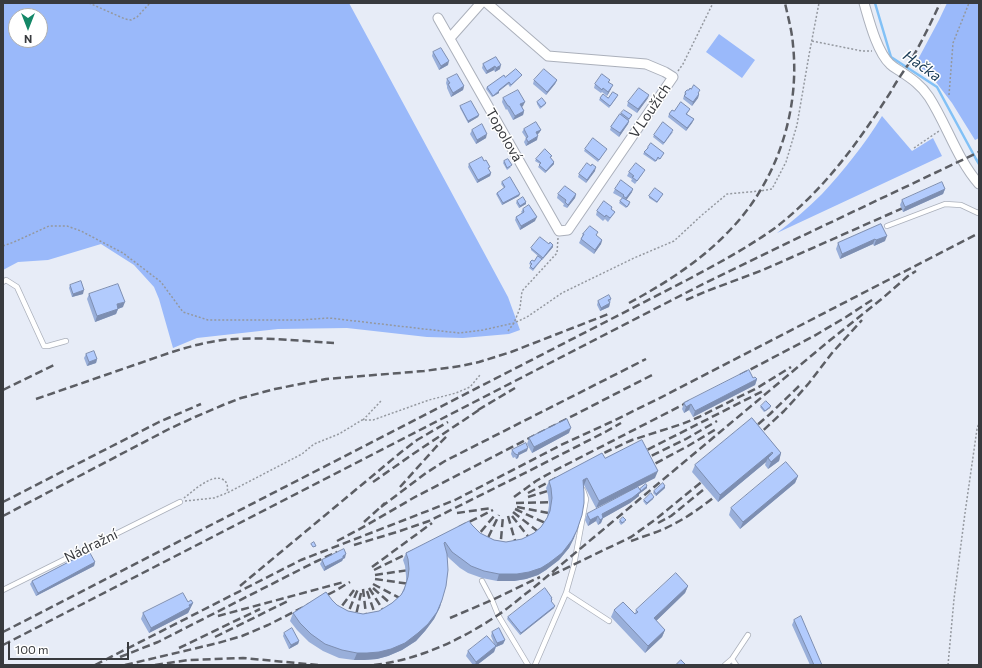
<!DOCTYPE html>
<html>
<head>
<meta charset="utf-8">
<style>
  body { margin:0 }
  #map { position:relative; width:982px; height:668px; overflow:hidden; background:#e7ecf7; font-family:Commissioner,sans-serif }
  canvas { display:block }
  .frame { position:absolute; inset:0; border:4px solid #383a3e; pointer-events:none }
  .north { position:absolute; left:8px; top:8px; width:40px; height:40px; box-sizing:border-box; background:#fff; border:1px solid #afb0b2; border-radius:50%; rotate:180deg; font-size:11px; font-weight:700; line-height:16px; text-align:center; color:#383a3e }
  .north::after { content:''; display:block; margin:auto; width:14px; height:18px; background:#148767; clip-path:polygon(50% 0,100% 100%,50% 72%,0 100%) }
  .scale { position:absolute; left:8px; top:642px; width:121px; height:18px; box-sizing:border-box; border:2px solid #383a3e; border-top:0; padding-left:5px; font-size:12px; line-height:14px; white-space:nowrap; color:#383a3e; -webkit-text-stroke:3px #fff; paint-order:stroke }
</style>
</head>
<body>
<div id="map">
<canvas width="982" height="668"></canvas>
<div class="frame"></div>
<div class="north">N</div>
<div class="scale">100 m</div>
</div>
<script>
const ctx = document.querySelector('canvas').getContext('2d');
ctx.lineJoin = 'round';
function paint(path, color) {
  ctx.fillStyle = color;
  ctx.fill(path, 'evenodd');
}
function trace(path, color, width, dash) {
  ctx.strokeStyle = color;
  ctx.lineWidth = width;
  ctx.lineCap = dash ? 'butt' : 'round';
  ctx.setLineDash(dash || []);
  ctx.stroke(path);
}
function label(font, color, halo, rows, align = 'center') {
  ctx.font = font + ' Commissioner,sans-serif';
  ctx.lineWidth = 3;
  ctx.setLineDash([]);
  ctx.textBaseline = 'middle';
  ctx.strokeStyle = halo;
  ctx.fillStyle = color;
  for (const [text, x, y, turn = 0] of rows) {
    ctx.save();
    ctx.translate(x, y);
    ctx.rotate((+turn || 0) * Math.PI / 180);
    ctx.textAlign = isNaN(turn) ? turn : align;
    if (halo) ctx.strokeText(text, 0, 0);
    ctx.fillText(text, 0, 0);
    ctx.restore();
  }
}
paint(new Path2D(`
  M3,3H349L508,297L520,330L509,334L463,338L427,337L347,328L278,329L197,338L173,348L159,299L154,287L134,265L101,244L48,260L18,262L3,270ZM16,16H40V40H16Z
  M947,3H979V138L975,140L952,103L932,77L915,65L939,20Z
  M719,34L755,60L742,78L706,52Z
  M882,116L912,151L933,138L942,156L777,233C793,221 808,208 822,194C844,170 865,144 882,116Z`), '#9ab9fa');
trace(new Path2D(`
  M875,3L891,57L937,87L976,159L979,164`), '#82c1f6', 2.5);
const lane = new Path2D(`
  M887,226L945,204L961,205L978,213L979,212
  M3,282L6,280L17,287L44,346H48L66,341
  M482,581L492,600L498,615L528,665
  M3,590L180,502
  M566,593L609,621
  M732,659L736,665
  M535,665L566,593L574,565L586,499L583,490
  M725,665L732,659L748,635`);
const street = new Path2D(`
  M864,3C869,20 877,52 890,64C893,67 897,69 900,71C912,79 921,85 929,97C947,125 957,159 979,184
  M438,18L559,231L568,230L673,77L665,72L646,64L548,56L487,3
  M450,38L481,3`);
trace(lane, '#abb0bb', 6);
trace(street, '#abb0bb', 11);
trace(new Path2D(`
  M89,3L125,19L131,20L137,17L150,3
  M812,41L862,51H872
  M678,71L683,64L713,3
  M949,95L953,43L969,3
  M914,148L939,131
  M3,246L14,242L49,226H67L81,231L123,253L161,282L183,312L208,320H300L329,318L459,333L483,330L514,323L527,317L562,293L634,258L674,241L702,215L727,194L760,191L772,189L786,162L797,125L809,55L819,3
  M508,331L514,323L520,308L522,291L557,253L558,238
  M363,420L381,401
  M184,498C192,492 211,474 222,479C228,482 228,487 227,493
  M185,501L214,498L227,493L302,454L314,444L339,434L362,420H373L429,400L456,393L470,387L480,375
  M948,665L954,599L965,513L977,429L979,423`), '#94989f', 1.5, [2, 2]);
trace(lane, '#fff', 4.5);
trace(street, '#fff', 9);
trace(new Path2D(`
  M686,300L707,291L763,270L912,204
  M629,303C666,283 702,260 731,229C777,181 800,111 793,45C792,31 788,17 785,3
  M740,375L814,336L846,317L875,298
  M3,390L56,364
  M36,399L169,353C191,346 212,340 235,339C268,337 301,341 334,343
  M478,410L515,388
  M749,432L770,414L799,386
  M755,438L784,411L795,399L809,383L832,353L862,320
  M637,455L763,391
  M594,459L606,452L632,440L682,424L699,417L757,388L791,367
  M641,461L686,439L717,421
  M645,469L688,446L718,428
  M373,482L413,454L482,408
  M400,487L436,447L447,436
  M528,493L558,477
  M514,497L536,481L552,472L692,400
  M528,497L557,488
  M3,502L159,422L201,404
  M516,503L559,502
  M381,507L426,473L445,461L646,359
  M517,507L559,515
  M515,509L554,527
  M513,512L545,537
  M457,513L492,508
  M3,516L169,429L195,417L223,405L241,398L275,389L326,379L424,371L461,366L479,362L511,352L611,313
  M508,516L518,551
  M512,516L534,544
  M364,522L385,503
  M658,523L671,516L714,481
  M459,527L493,510
  M337,541L358,530L415,497L654,374
  M473,541L495,515
  M631,541C644,536 659,532 672,525C690,516 707,503 723,490
  M354,545L400,531L429,521L529,471L607,431L621,423
  M483,548L499,515
  M500,551L503,516
  M372,567L432,523
  M374,570L415,550
  M375,575L416,569
  M552,575L631,537L656,519L710,475
  M375,579L417,585
  M373,584L407,602
  M240,586L400,453L417,440L448,422
  M369,588L389,619
  M373,588L400,612
  M363,589L367,623
  M367,591L378,623
  M335,615L354,590
  M218,616L344,582
  M450,618L492,600L540,577
  M345,620L358,589
  M354,624L361,593
  M3,632L687,280C717,264 747,248 775,228C824,190 857,144 890,93C896,82 903,72 910,62C921,43 931,23 940,3
  M215,637L288,601
  M3,645L705,283L781,246L979,152
  M179,648L260,609
  M120,657L158,642L315,562L337,552
  M95,665L301,560L430,510L455,500L561,445L611,422L658,399L979,233
  M125,665L218,643L242,636L268,625L335,591L350,582
  M155,665L189,660L243,658L318,665
  M374,665C418,660 461,640 498,615C510,607 521,597 532,589L829,341L884,297L908,276L916,271`), '#5c5e64', 2.5, [8, 4]);
paint(new Path2D(`
  M433,52L448,65L439,70L432,56Z
  M496,57L500,69L495,72L494,70L486,74L482,68L483,64Z
  M521,76L510,87L508,84L499,91V93L492,97L486,89L487,87L505,77Z
  M447,79L464,86L463,90L451,97L447,88V86L446,83Z
  M534,80H557L555,84L546,95L533,84Z
  M610,80L609,82L611,89L607,96L602,92L601,93L594,88L595,84Z
  M689,90L699,94L698,98L692,106L683,99L685,92Z
  M617,97L609,108L599,100L600,98Z
  M503,98L523,106L522,107L524,111L523,115L513,120L507,109L506,110L502,102Z
  M648,98L637,113L627,106L628,102Z
  M537,102L546,103L545,105L540,109L537,104Z
  M460,106L479,115L478,117L468,123L460,108Z
  M690,109L687,114L694,119L692,123L686,131L668,117L669,114L674,111Z
  M621,113L632,115L629,120L628,124L619,137L610,130L611,127Z
  M524,129L541,130L539,133L537,135V140L526,146L524,142L526,138L522,132Z
  M472,130L486,138L476,144L470,134Z
  M673,132L663,145L653,137L654,135Z
  M648,147L664,153L659,160L658,159L655,162L643,154Z
  M585,149L606,150L598,162L584,151Z
  M551,157L550,158L554,162V164L545,173L538,167L540,164L535,161L536,159Z
  M504,161L511,167L507,170L503,163Z
  M469,164L489,170L491,173L490,176L477,183L468,167Z
  M595,171L586,183L578,177L579,174Z
  M629,172L643,173L635,184L631,181L632,179L627,176Z
  M502,182L519,196L502,205L496,194L497,193L504,188L501,184Z
  M615,189L632,192L626,200L630,204L626,208L619,203L622,198L613,193Z
  M945,189L943,194L903,212L900,205L902,200Z
  M558,194H576L575,198L567,208L563,206L564,204L557,198Z
  M663,194L657,203L649,198V196Z
  M517,201L526,202V204L519,208L516,203Z
  M612,207L611,209L615,212L613,215L608,222L605,219L603,221L596,215L597,211Z
  M523,209L535,221L520,230L515,220L516,217L522,213L521,212Z
  M881,224L885,241L874,246L873,244L840,259L836,249L838,243Z
  M583,234L597,236L602,240L601,244L594,254L579,243Z
  M549,244L553,245V247L542,260V259L533,271L529,268L531,265L529,264L530,262L534,261L538,256L531,250V248Z
  M70,285L83,294L72,297L69,288Z
  M89,294L123,307L118,309L116,314L95,322L87,299Z
  M611,299L609,307L600,311L597,305L598,301Z
  M86,354L97,359L96,363L87,366L84,358Z
  M753,378L757,379L755,385L693,417L689,410L684,413L682,409L684,403Z
  M761,406L770,408L764,412L760,407Z
  M752,418L781,453L779,461L768,469L765,465L766,462L718,502L692,472L695,465Z
  M569,433L532,453L527,444L529,438Z
  M512,450L527,451L519,455L518,458L516,459L515,457L513,458L511,454Z
  M605,458L655,478L596,508L584,485L583,486L574,538L569,548L559,560L546,570L538,575L526,579L514,581H497L482,578L468,573L460,568L450,559L447,556L440,607L434,619L425,631L416,641L402,650L388,656L377,659L364,660H354L339,658L323,651L309,642L297,630L290,621L293,613L332,600L337,605L348,611L363,614L379,611L392,603L401,595L403,590L406,584V576L405,566L403,560L406,553L472,525L480,533L494,540L506,542L522,539L534,533L541,527L547,518L549,505L548,495L546,488L549,481Z
  M798,476L795,483L740,529L729,515L731,508Z
  M647,486V488L639,494V496L630,503L603,518L601,523L598,525L596,521L588,526L585,520L587,514L640,489Z
  M665,488L656,496L653,493L654,491Z
  M653,499L646,505L643,501L644,500Z
  M620,520L625,522L621,525L619,522Z
  M345,558L343,559L342,561L324,571L320,564L322,560Z
  M95,562L94,566L36,596L30,584L32,581Z
  M688,586L685,593L656,621L665,630L662,637L645,653L611,617L614,610L635,614L636,610Z
  M552,599L551,602L554,608L520,635L507,619L508,617Z
  M188,602L193,603L188,613L149,633L141,619L143,613Z
  M794,620L822,665H810L792,625Z
  M492,632L505,640L503,644L496,647L494,652L477,665H473L466,656L468,651L495,646L491,636Z
  M284,633L299,641L298,644L289,649L283,636Z`), '#99afda');
paint(new Path2D(`
  M449,61L448,65L439,70L441,66Z
  M501,65L500,69L495,72L496,68Z
  M495,66L494,70L486,74L487,71Z
  M557,80L555,84L546,95L547,92Z
  M509,82L508,84L498,92L499,90Z
  M613,85L611,89L607,96L608,92Z
  M464,86L463,90L451,97L453,93Z
  M499,91V93L492,97L493,96Z
  M699,94L698,98L692,106L693,102Z
  M649,95L648,98L637,113L638,109Z
  M525,102L523,106L519,108L520,104Z
  M524,111L523,115L513,120L515,116Z
  M479,115L478,117L468,123V121Z
  M694,119L692,123L686,131L687,128Z
  M629,121L628,124L619,137L620,133Z
  M541,130L539,133L535,136L536,132Z
  M487,134L486,138L476,144L477,140Z
  M538,136L537,140L526,146L528,142Z
  M554,162V164L545,173L546,171Z
  M596,167L595,171L586,183L587,180Z
  M491,173L490,176L477,183L478,180Z
  M633,189L632,192L625,202L626,198Z
  M945,189L943,194L903,212L905,207Z
  M520,194L519,196L502,205L503,203Z
  M576,194L575,198L567,208L568,205Z
  M526,202V204L519,208L520,206Z
  M537,217L535,221L520,230L521,226Z
  M887,236L885,241L874,246L876,240Z
  M875,239L873,244L840,259L842,254Z
  M602,240L601,244L594,254L595,250Z
  M553,245V247L542,260L543,258Z
  M84,290L83,294L72,297L73,294Z
  M125,302L123,307L115,310L117,304Z
  M610,303L609,307L600,311L601,308Z
  M118,309L116,314L95,322L97,316Z
  M97,359L96,363L87,366L89,362Z
  M757,379L755,385L693,417L695,411Z
  M691,404L689,410L684,413L686,407Z
  M771,406L770,408L764,412L765,411Z
  M571,428L569,433L532,453L534,447Z
  M528,448L527,451L519,455L518,458L516,459L518,453Z
  M772,452L769,459L768,458L766,462L718,502L720,495Z
  M781,453L779,461L768,469L771,462Z
  M658,471L655,478L596,508L599,501Z
  M798,476L795,483L740,529L743,522Z
  M587,478L584,485L580,487L583,480Z
  M647,486V488L639,494V496L630,503L600,520L602,514Z
  M665,486V488L656,496V494Z
  M654,497L653,499L646,505L647,503Z
  M598,516L596,521L588,526L590,520Z
  M603,518L601,523L598,525L600,520Z
  M577,530L574,538L569,548L559,560L546,570L538,575L526,579L514,581H497L499,574Z
  M346,554L345,558L343,559L342,561L324,571L325,567Z
  M95,562L94,566L36,596L38,593Z
  M688,586L685,593L651,626L654,618Z
  M442,600L440,607L434,619L425,631L416,641L402,650L388,656L377,659L364,660H354L357,653Z
  M193,603L188,613L149,633L151,628Z
  M555,606L554,608L520,635L521,633Z
  M665,630L662,637L645,653L648,646Z
  M505,640L503,644L496,647L497,643Z
  M299,641L298,644L289,649L291,645Z
  M496,646L494,652L477,665H475L476,662Z`), '#7d8eb1');
const building = new Path2D(`
  M441,48L449,61L441,66L433,52Z
  M496,57L501,65L496,68L495,66L487,71L483,64Z
  M516,69L522,75L511,85L509,82L499,90V91L493,96L487,87L504,75L505,77Z
  M544,69L557,80L547,92L534,80Z
  M457,74L464,86L453,93L448,84L450,83L447,79Z
  M602,74L610,80L608,82L613,85L608,92L603,88L602,90L595,84Z
  M694,85L700,90L698,93L699,94L693,102L684,96L686,94L685,92L687,90H689L690,88L691,89Z
  M639,88L649,95L638,109L628,102Z
  M518,90L525,102L520,104L524,111L515,116L509,106H508L503,98Z
  M613,92L618,95L610,106L600,98L603,94L608,98Z
  M542,98L546,103L541,107L537,102Z
  M471,101L479,115L468,121L460,106Z
  M681,102L690,109L686,114L694,119L687,128L669,114L672,110L674,111Z
  M624,110L632,115L629,119L621,113Z
  M620,114L629,121L620,133L611,127Z
  M536,122L541,130L536,132L538,136L528,142L526,138L528,137L524,129Z
  M663,122L673,130L664,143L654,135Z
  M482,124L487,134L477,140L472,130Z
  M593,138L607,149L599,160L585,149Z
  M651,143L664,153L660,159L658,157L656,161L644,152L648,148V147Z
  M545,149L552,156L550,157L554,162L546,171L539,165L541,163L536,159Z
  M482,157L484,161L486,160L490,167L488,168L491,173L478,180L469,164Z
  M508,159L512,165L507,168L504,161Z
  M587,163L591,166L592,164L596,167L587,180L579,174Z
  M636,163L645,170L637,181L632,177L634,176L629,172Z
  M510,177L520,194L503,203L497,193L505,187L502,182Z
  M621,180L633,189L626,198L623,196L624,195L615,189Z
  M942,182L945,189L905,207L902,200Z
  M565,186L576,194L568,205L565,202L566,200L558,194Z
  M655,188L663,194L657,202L649,196Z
  M523,197L526,202L520,206L517,201Z
  M623,198L630,202L627,207L620,201Z
  M604,201L612,207L611,209L615,212L610,218L606,215L605,217L597,211Z
  M529,205L537,217L521,226L516,217L524,212L523,209Z
  M881,224L887,236L876,240L875,239L842,254L838,243Z
  M590,226L598,232L596,235L602,240L595,250L581,239L584,234H583Z
  M540,237L549,244L550,242L553,245L543,258L531,248Z
  M538,256L542,259L533,269L530,266L532,264L530,262L532,260L534,261Z
  M81,281L84,290L73,294L70,285Z
  M118,284L125,302L117,304L118,309L97,316L89,294Z
  M609,295L611,299L608,300L610,303L601,308L598,301Z
  M94,351L97,359L89,362L86,354Z
  M749,370L753,378L755,377L757,379L695,411L691,404L686,407L684,403Z
  M766,401L771,406L765,411L761,406Z
  M752,418L781,453L771,462L768,458L773,453L772,452L720,495L695,465Z
  M567,419L571,428L534,447L529,438Z
  M642,440L658,471L599,501L587,478L583,480L584,493V503L582,515L577,530L572,540L562,553L549,563L541,568L529,572L517,574H499L484,571L471,566L463,560L452,552L445,542L444,543L447,554L448,570L446,586L442,600L437,612L428,624L418,633L405,643L391,649L379,652L367,653H357L342,650L325,644L311,634L300,623L293,613L326,592L332,600L337,605L348,611L363,614L379,611L392,603L401,595L404,590L408,577L409,569L408,559L406,553L469,521L472,525L480,533L494,540L506,542L522,539L534,533L541,527L547,518L550,511L552,498L551,488L549,481L602,453L605,458Z
  M526,443L528,448L518,453L519,454L517,455L516,454H515L512,450Z
  M786,462L798,476L743,522L731,508Z
  M663,483L665,486L656,494L654,491Z
  M646,484L647,486L640,492L641,491L640,489Z
  M638,487L641,491L632,498L602,514L603,518L600,520L598,516L590,520L587,514Z
  M651,493L654,497L647,503L644,500Z
  M623,517L626,520L622,523L620,520Z
  M314,542L316,546L313,547L311,544Z
  M344,549L346,554L343,556V558L325,567L322,560Z
  M90,553L95,562L38,593L32,581L84,554L85,555Z
  M676,573L688,586L654,618L665,630L648,646L614,610L623,602L635,614L638,612L636,610Z
  M545,588L552,598H551L552,600L551,601L555,606L521,633L508,617Z
  M183,593L188,602L191,600L193,603L189,605L190,607L151,628L143,613Z
  M801,616L822,665H814L794,620Z
  M292,628L299,641L291,645L284,633Z
  M499,628L505,640L497,643L492,632Z
  M487,636L496,646L476,662L468,651Z
  M681,660L686,665H676Z`);
paint(building, '#b2cbfd');
trace(building, '#7d8eb1', 1);
label('14px', '#383a3e', '#fff', [
  ["V Loužích",650,111,-56],
  ["Topolová",504,135,60],
  ["Nádražní",91,546,-26]
]);
label('italic 15px', '#173954', '#fff', [
  ["Hačka",922,66,35]
]);
</script>
</body>
</html>
